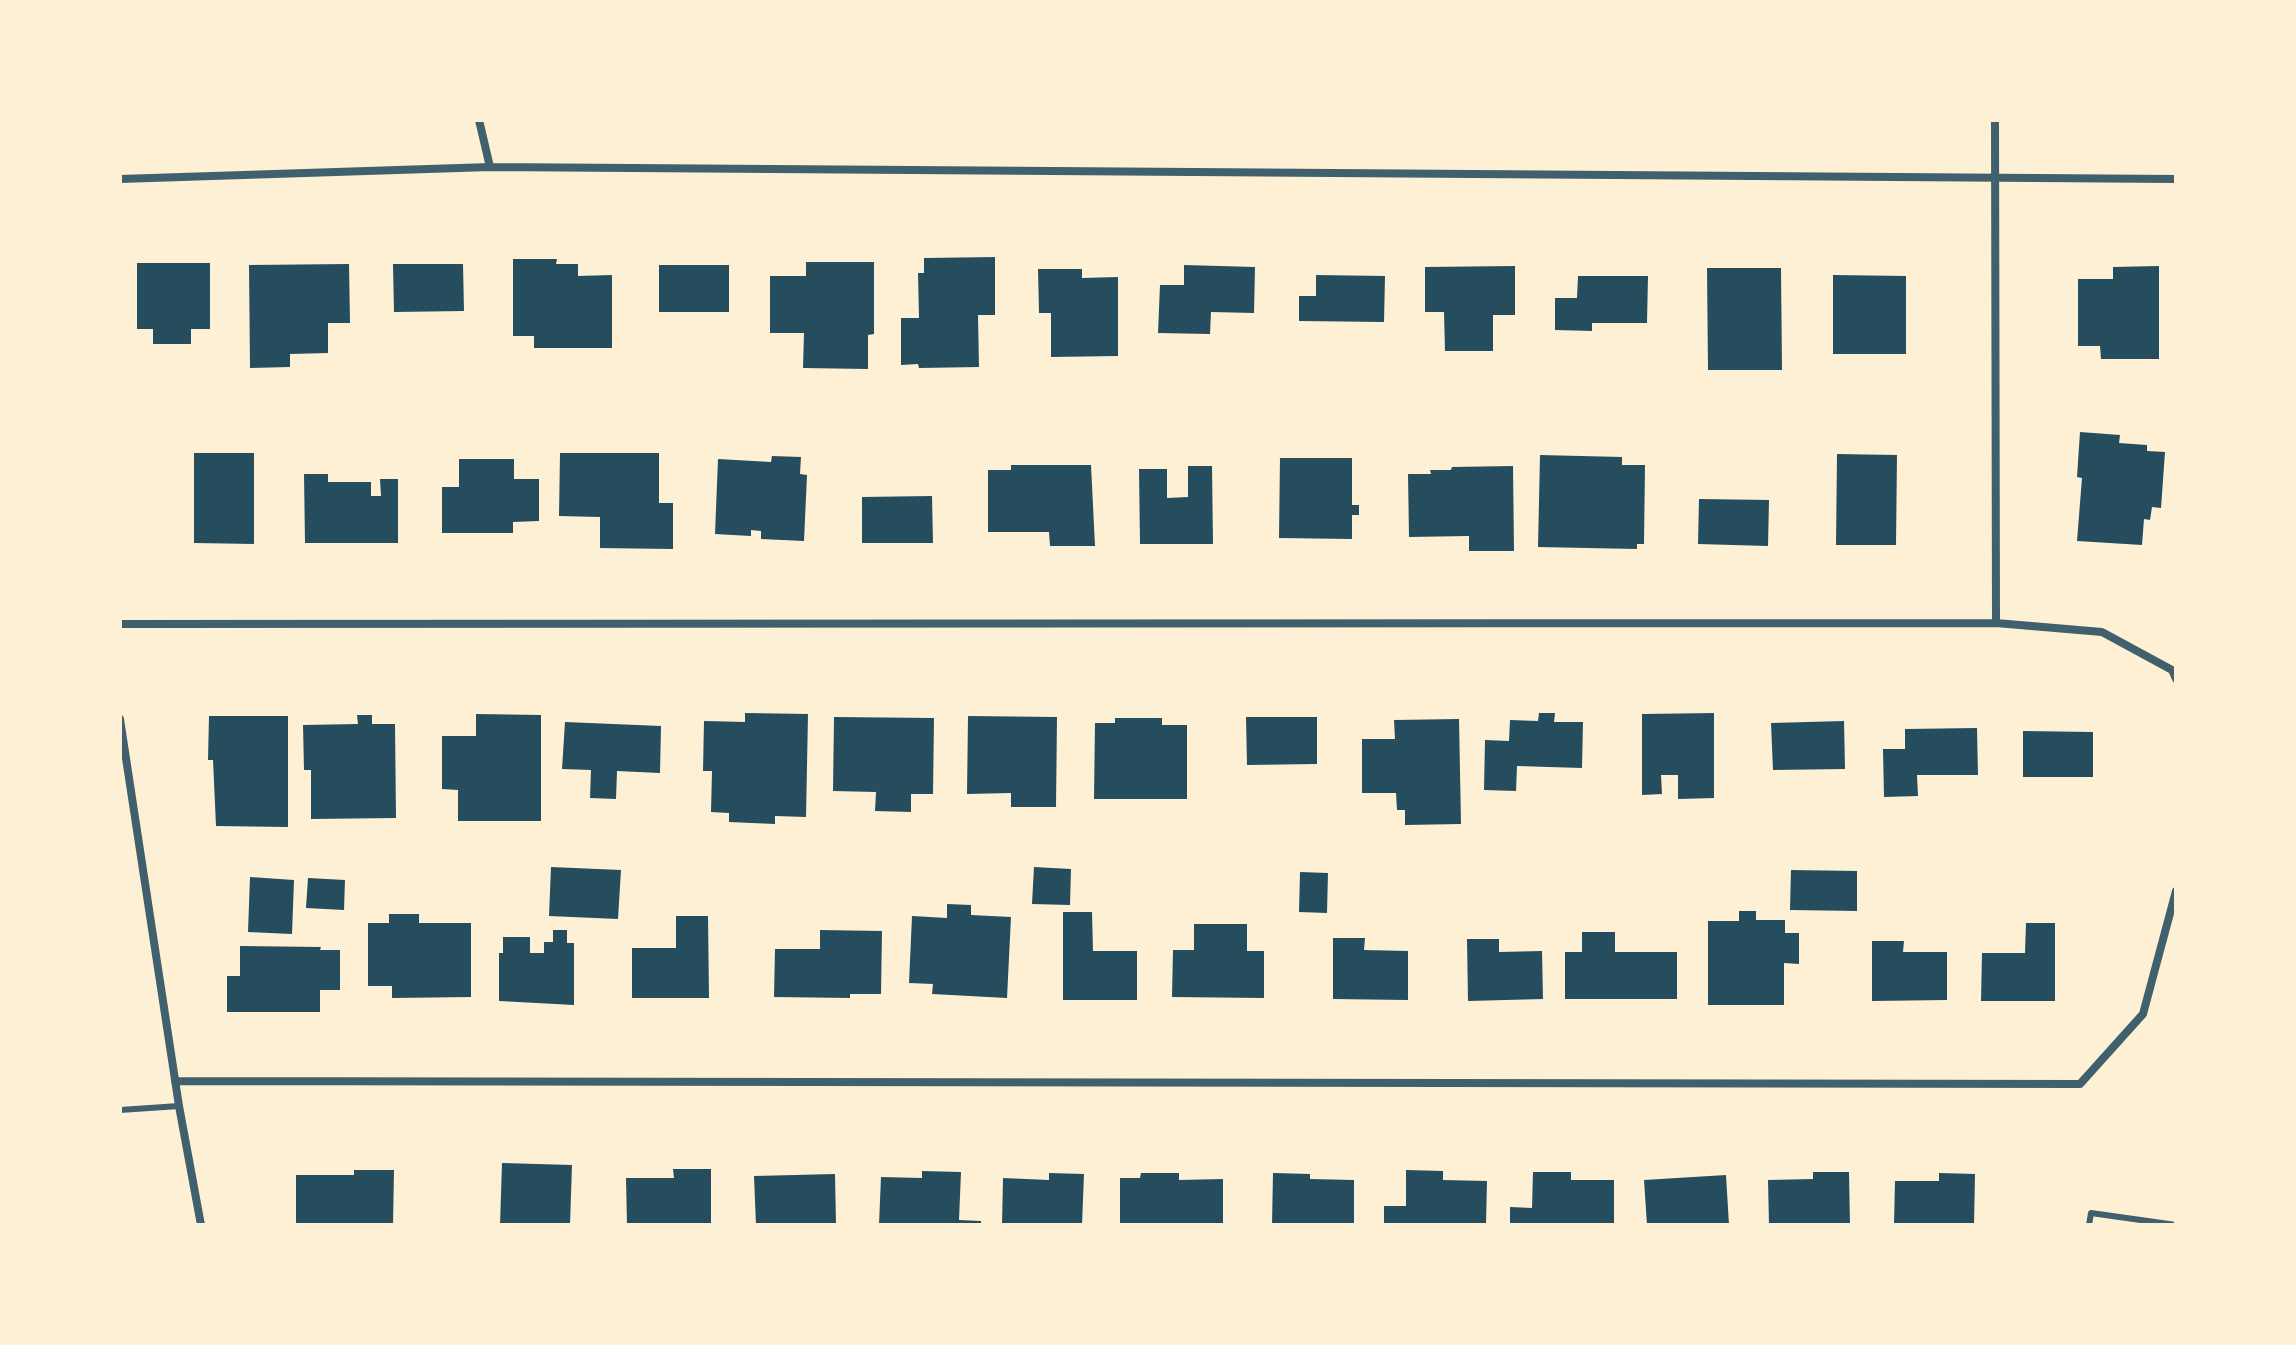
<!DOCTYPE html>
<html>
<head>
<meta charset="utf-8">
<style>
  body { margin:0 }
  #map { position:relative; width:2296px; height:1345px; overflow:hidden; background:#fdf0d5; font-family:Inter,sans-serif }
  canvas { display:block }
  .frame { position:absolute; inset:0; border:122px solid #fdf0d5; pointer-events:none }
</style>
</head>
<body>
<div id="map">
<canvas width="2296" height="1345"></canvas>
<div class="frame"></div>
</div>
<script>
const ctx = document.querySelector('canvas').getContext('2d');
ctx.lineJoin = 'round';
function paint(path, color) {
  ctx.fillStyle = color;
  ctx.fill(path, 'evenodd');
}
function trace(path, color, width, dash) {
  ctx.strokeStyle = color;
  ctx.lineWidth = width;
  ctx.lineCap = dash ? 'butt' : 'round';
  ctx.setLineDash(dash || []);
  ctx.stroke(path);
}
paint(new Path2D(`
  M995,257V315H978L979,367L919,368L918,364L901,365V318H919L918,273H924V258Z
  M513,259H557L556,264H578V276L612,275V348H534V336H513Z
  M806,262H874V334L868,335V369L803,368L804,333H770V276H806Z
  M137,263H210V329H191V344H153V329H137Z
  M349,264L350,323H328V353L290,354V367L250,368L249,265Z
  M393,264H463L464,311L394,312Z
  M659,265H729V312H659Z
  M1184,265L1255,267L1254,313L1211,312L1210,334L1158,333L1160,285H1184Z
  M1515,266V315H1493V351H1445L1444,312H1425V267Z
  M2159,266V359H2101L2100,346H2078V279H2113V267Z
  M1707,268H1781L1782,370H1708Z
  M1038,269H1082V278L1118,277V356L1051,357V313H1039Z
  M1316,275L1385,276L1384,322L1299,321V296H1316Z
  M1833,275L1906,276V354H1833Z
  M1578,276H1648L1647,323H1592V331L1555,330V298H1577Z
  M2080,432L2120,435L2119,443L2147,445V451L2165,452L2161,508L2152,507L2150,520L2144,519L2142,545L2077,541L2082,478L2077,477Z
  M194,453H254V544L194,543Z
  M560,453H659V503H673V549L600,548V517L559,516Z
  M1837,454L1897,455L1896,545H1836Z
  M1540,455L1622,457V465H1645L1644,544H1637V549L1538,547Z
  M772,456L801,457L800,474L807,475L804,541L761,539V531L751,530V536L715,534L718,459L771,462Z
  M1280,458H1352V505H1359V515H1352V539L1279,538Z
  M459,459H514V479H539V521L513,522V533H442V487H459Z
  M1011,465H1091L1095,546H1050L1049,532H988V470H1011Z
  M1188,466H1212L1213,544H1140L1139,469H1167V498L1188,497Z
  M1513,466L1514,551H1469V536L1409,537L1408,474H1431L1430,470H1451L1452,467Z
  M304,474H328V482H371V496H381L380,479H398V543H305Z
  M932,496L933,543H862V497Z
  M1699,499L1769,500L1768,546L1698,544Z
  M745,713L808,714L806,817L775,816V824L729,822V813L711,812L712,771H703L704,721L745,722Z
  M1539,713H1555L1554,722H1583L1582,768L1517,766L1516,791L1484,790L1485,740L1509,741L1510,720L1538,721Z
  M1714,713V798L1678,799V775H1661L1662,794L1642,795V714Z
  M476,714L541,715V821H458V790L442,789V736H476Z
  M357,715H372V724H395L396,818L311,819V770H304L303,725L358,724Z
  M209,716H288V827L216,826L213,760H208Z
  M968,716L1057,717L1056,807H1011V793L967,794Z
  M834,717L934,718L933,794H911V812L875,811L876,792L833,791Z
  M1246,717H1317V764L1247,765Z
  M1115,718H1162V725H1187V799H1094L1095,723H1115Z
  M1459,719L1461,824L1405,825V810H1397L1396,793H1362V739H1395L1394,720Z
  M1844,721L1845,769L1773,770L1771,723Z
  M565,722L661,726L660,773L617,771L616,799L590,798L591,770L562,769Z
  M1977,728L1978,775H1917L1918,796L1884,797L1883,749H1905V729Z
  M2023,731L2093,732V777H2023Z
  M551,867L621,870L618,919L549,916Z
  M1034,867L1071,869L1070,905L1032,904Z
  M1791,870L1857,871V911L1790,910Z
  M1300,872L1328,873L1327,913L1299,912Z
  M250,877L294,880L292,934L248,932Z
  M308,878L345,880L344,910L306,908Z
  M947,904L971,905V915L1011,917L1007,998L932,994L933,984L909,983L912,916L947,918Z
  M1739,911H1756V920H1785V933H1799V964L1784,963V1005H1708V921H1739Z
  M1063,912H1092L1093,951H1137V1000H1063Z
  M389,914H419V923H471V997L392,998V986H368V923H389Z
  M676,916H708L709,998H632V948H676Z
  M2026,923H2055V1001H1981L1982,953H2025Z
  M1194,924H1247V951H1264V998L1172,997L1173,950H1194Z
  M553,930H567V943H574V1005L499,1001V953H503V937H530V953H544V942H553Z
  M820,930L882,931L881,994H850V998L774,997L775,949H820Z
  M1582,932H1615V952H1677V999H1565V952H1582Z
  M1333,938H1365L1364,950L1408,951V1000L1333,999Z
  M1467,939H1499V952L1542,951L1543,999L1468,1001Z
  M1872,941H1904L1903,952H1947V1000L1872,1001Z
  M240,946L321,947L320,950H340V990H320V1012H227V976H240Z
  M502,1163L572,1165L570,1225H500Z
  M673,1169H711V1225H627L626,1178H674Z
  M354,1170H394L393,1225H296V1175H354Z
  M1406,1170L1443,1171V1180L1487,1181L1486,1225H1384V1206H1406Z
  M922,1171L961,1172L959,1220L981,1221V1225H879L881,1177L922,1178Z
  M1533,1172H1571V1180H1614V1225H1510V1207L1532,1208Z
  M1813,1172H1849L1850,1225H1769L1768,1180L1813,1179Z
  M1049,1173L1084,1174L1082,1225H1002L1003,1178L1049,1180Z
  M1141,1173H1179V1180L1223,1179V1225H1120V1178H1140Z
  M1273,1173L1310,1174V1179L1354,1180V1225H1272Z
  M1939,1173L1975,1174L1974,1225H1894L1895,1181H1939Z
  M835,1174L836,1225H756L754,1176Z
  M1726,1175L1729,1225H1647L1644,1180Z`), '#264d5e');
trace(new Path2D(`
  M120,1110L179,1106
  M2089,1225L2091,1213L2176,1225`), '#3f606c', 6);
trace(new Path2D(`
  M479,120L490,167
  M1995,120L1996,623
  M120,179L490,167L2176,179
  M120,624L1996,623L2102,632L2172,670L2176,679
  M120,719L179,1106L201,1225
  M175,1081L2080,1084L2143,1014L2176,891`), '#3f606c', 8);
</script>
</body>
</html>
